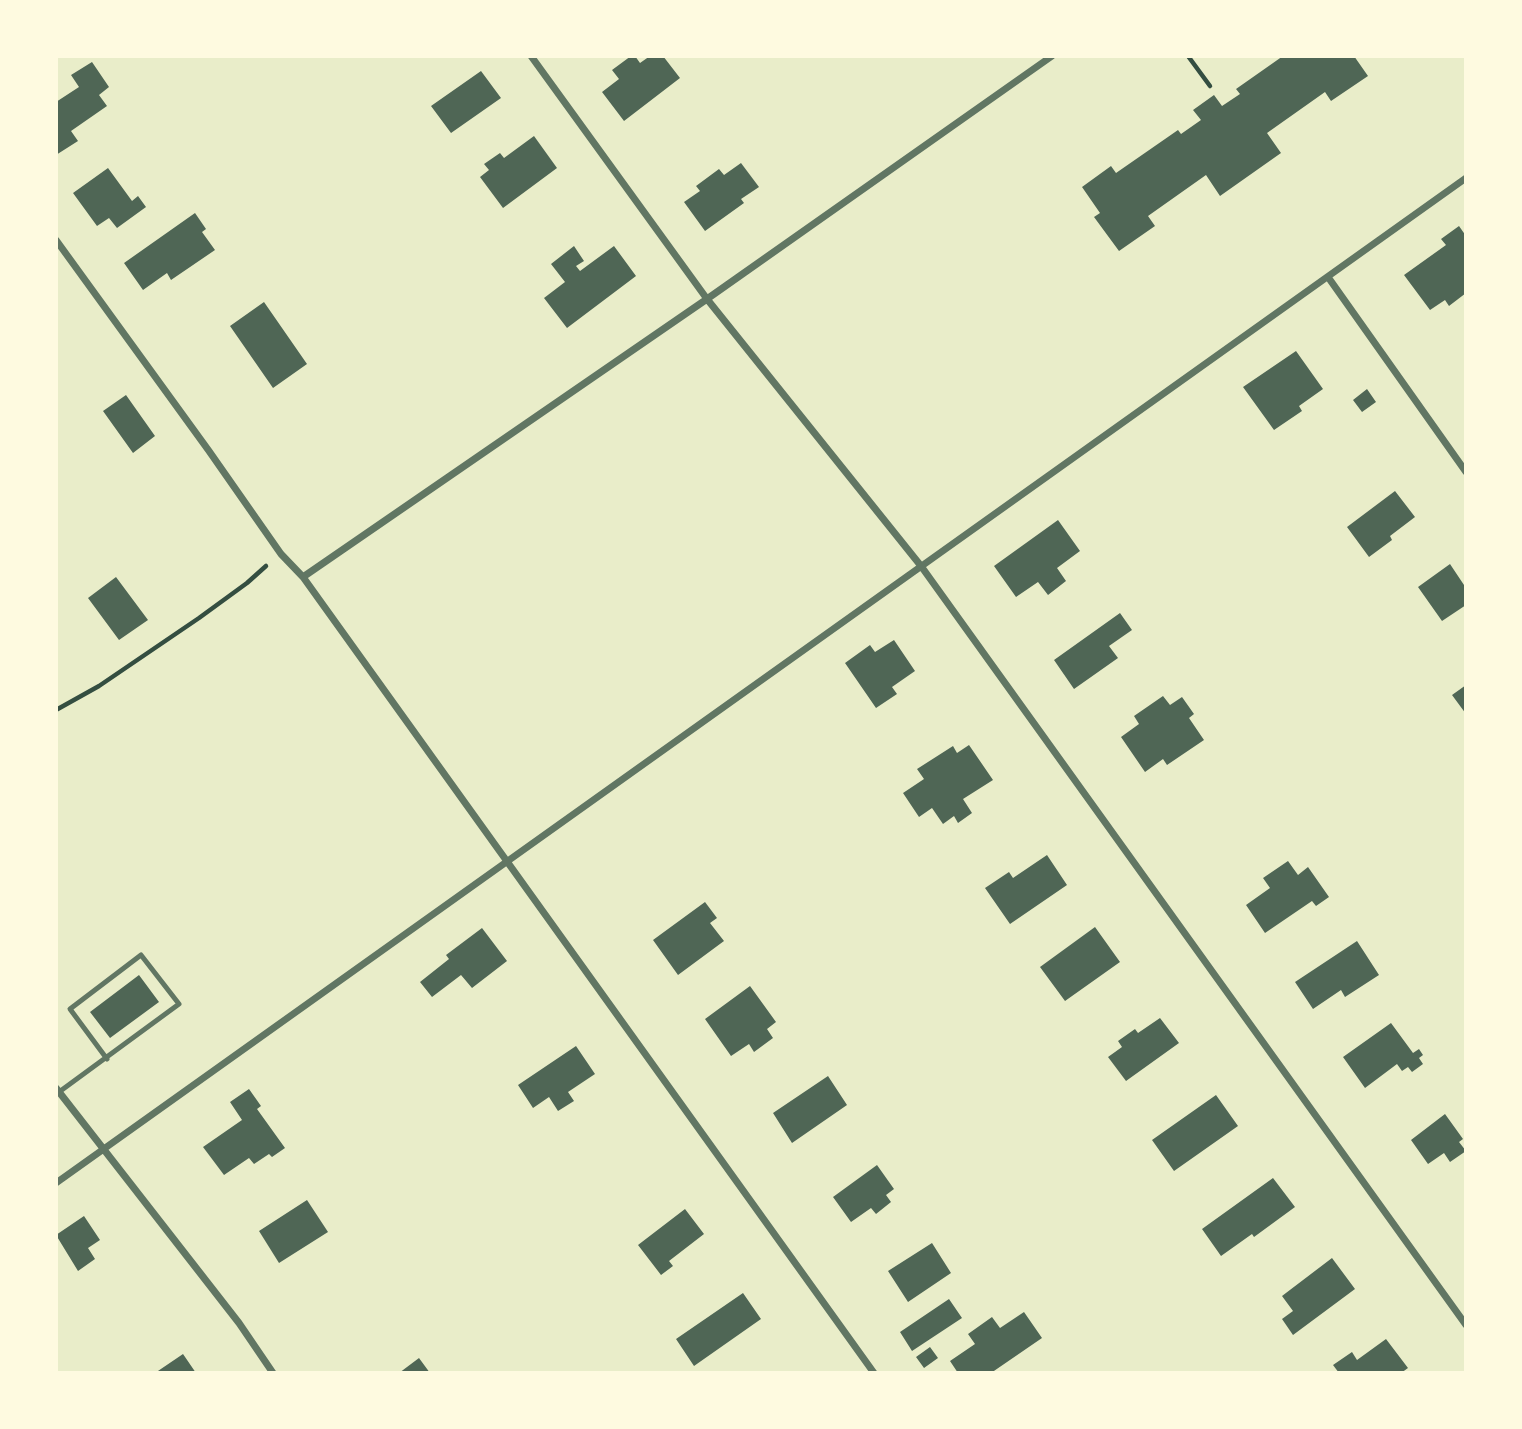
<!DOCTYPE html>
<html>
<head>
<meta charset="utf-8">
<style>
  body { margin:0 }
  #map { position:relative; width:1522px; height:1429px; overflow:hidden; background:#e9edc9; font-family:"Fira Sans Condensed",sans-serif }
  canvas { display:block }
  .frame { position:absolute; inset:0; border:58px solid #fefae0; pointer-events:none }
</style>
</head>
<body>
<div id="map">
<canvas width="1522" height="1429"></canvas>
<div class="frame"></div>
</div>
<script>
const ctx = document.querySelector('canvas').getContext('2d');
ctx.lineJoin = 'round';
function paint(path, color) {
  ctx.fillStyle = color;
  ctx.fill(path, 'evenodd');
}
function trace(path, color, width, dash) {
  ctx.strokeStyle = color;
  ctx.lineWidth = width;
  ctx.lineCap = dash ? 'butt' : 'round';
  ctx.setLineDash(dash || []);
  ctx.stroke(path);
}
paint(new Path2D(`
  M631,56H635L640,63L650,56H663L680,78L624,121L602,92L619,79L612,70Z
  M1283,56H1354L1368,76L1331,101L1325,92L1267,133L1281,153L1220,196L1206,175L1148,216L1155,226L1119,251L1094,217L1100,213L1082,187L1111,166L1116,173L1178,130L1181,134L1201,120L1193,110L1214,95L1222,106L1240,94L1236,89Z
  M92,62L109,87L99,95L107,106L71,131L78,141L56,155V102L79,87L71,75Z
  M481,71L501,98L451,133L431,106Z
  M534,136L557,168L503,208L480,177L489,170L484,164L500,153L504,158Z
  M741,163L759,187L741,199L744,203L705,231L684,202L700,191L696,186L719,169L724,175Z
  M108,168L132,201L138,196L146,207L117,228L109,218L97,226L73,193Z
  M195,213L206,229L202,232L215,250L171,280L167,273L143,290L124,263Z
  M1459,226L1466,236V293L1449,306L1445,300L1430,310L1404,275L1446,245L1441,239Z
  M574,246L584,261L576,266L580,271L614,246L636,276L567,328L544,298L565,282L551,264Z
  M264,302L307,364L273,388L230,326Z
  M1296,351L1323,389L1299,406L1302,411L1274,430L1243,387Z
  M1367,389L1376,402L1362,412L1353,400Z
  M126,395L155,436L133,453L103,411Z
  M1395,491L1415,517L1390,536L1392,540L1369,557L1347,527Z
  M1058,520L1080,551L1057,568L1066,581L1048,595L1038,582L1016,597L994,566Z
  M1450,564L1466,588V605L1442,621L1418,587Z
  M116,577L148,620L119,640L88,598Z
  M1120,613L1132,630L1109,646L1118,658L1074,689L1054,660Z
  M894,640L915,671L892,687L897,694L876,708L845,663L870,645L875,652Z
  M1466,685V714L1452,695Z
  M1163,696L1170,705L1182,697L1194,714L1189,718L1204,740L1167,765L1163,759L1145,772L1121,737L1139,724L1134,716Z
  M969,745L993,780L963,799L972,813L958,823L954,816L943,824L932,808L919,817L903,793L924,779L917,769L953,746L957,753Z
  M1047,855L1067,885L1010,924L985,888L1009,872L1013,878Z
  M1288,861L1298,875L1308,867L1329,897L1316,906L1312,901L1265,933L1246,905L1270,888L1263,878Z
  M705,902L717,918L710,923L724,941L678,975L653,940Z
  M1095,927L1120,962L1065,1001L1040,967Z
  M482,928L507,961L472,988L461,975L432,997L420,982L449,959L446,955Z
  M1357,941L1379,975L1345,997L1341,990L1313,1009L1295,982Z
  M139,975L159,1002L110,1038L90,1012Z
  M750,986L776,1022L767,1029L773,1038L754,1052L749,1044L731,1056L705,1019Z
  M1160,1018L1179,1043L1126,1081L1108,1057L1122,1047L1118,1041L1135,1029L1138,1033Z
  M1391,1023L1413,1053L1419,1049L1423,1055L1419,1058L1423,1064L1412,1072L1408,1067L1402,1071L1397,1064L1365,1088L1343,1057Z
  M576,1046L595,1074L568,1092L574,1101L558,1111L549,1097L533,1108L518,1085Z
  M828,1076L847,1105L792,1143L773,1113Z
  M249,1089L261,1106L257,1109L285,1148L272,1157L269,1154L254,1164L249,1158L224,1175L203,1147L242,1120L230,1102Z
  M1216,1095L1238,1126L1174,1171L1152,1140Z
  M1445,1114L1463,1139L1459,1142L1466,1151L1450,1162L1444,1153L1428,1164L1411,1140Z
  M877,1165L894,1189L886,1195L891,1202L876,1214L871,1208L851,1222L833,1197Z
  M1273,1178L1295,1207L1254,1237L1252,1234L1221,1256L1202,1229Z
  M307,1200L328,1232L279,1263L259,1231Z
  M685,1209L704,1234L669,1261L673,1266L661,1275L638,1245Z
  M84,1216L100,1240L88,1248L95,1259L78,1271L56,1235Z
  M932,1243L951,1273L908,1302L888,1271Z
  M1332,1258L1355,1289L1293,1335L1282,1319L1293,1311L1282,1296Z
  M743,1293L761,1319L694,1366L676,1339Z
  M949,1299L962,1318L912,1351L900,1332Z
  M1024,1312L1042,1338L991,1373H958L950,1361L975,1344L968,1334L992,1317L1000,1328Z
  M1386,1339L1408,1368L1401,1373H1339L1333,1365L1352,1352L1357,1360Z
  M930,1347L938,1358L924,1368L916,1357Z
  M183,1354L196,1373H155Z
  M419,1358L430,1373H399Z`), '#4f6655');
trace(new Path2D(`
  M1188,56L1210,86
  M56,710L99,686L199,618L247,583L266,566`), '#344e41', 4.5);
trace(new Path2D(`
  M59,1092L179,1004L141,955L70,1009L107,1059`), '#617663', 5);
trace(new Path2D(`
  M531,56L707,299L921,566L1466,1325
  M56,240L209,451L281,554L303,577L874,1373
  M1328,277L1466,472
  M303,577L707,299L1052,56
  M56,1088L239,1323L273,1373
  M56,1183L1466,178`), '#617663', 7);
</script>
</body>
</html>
